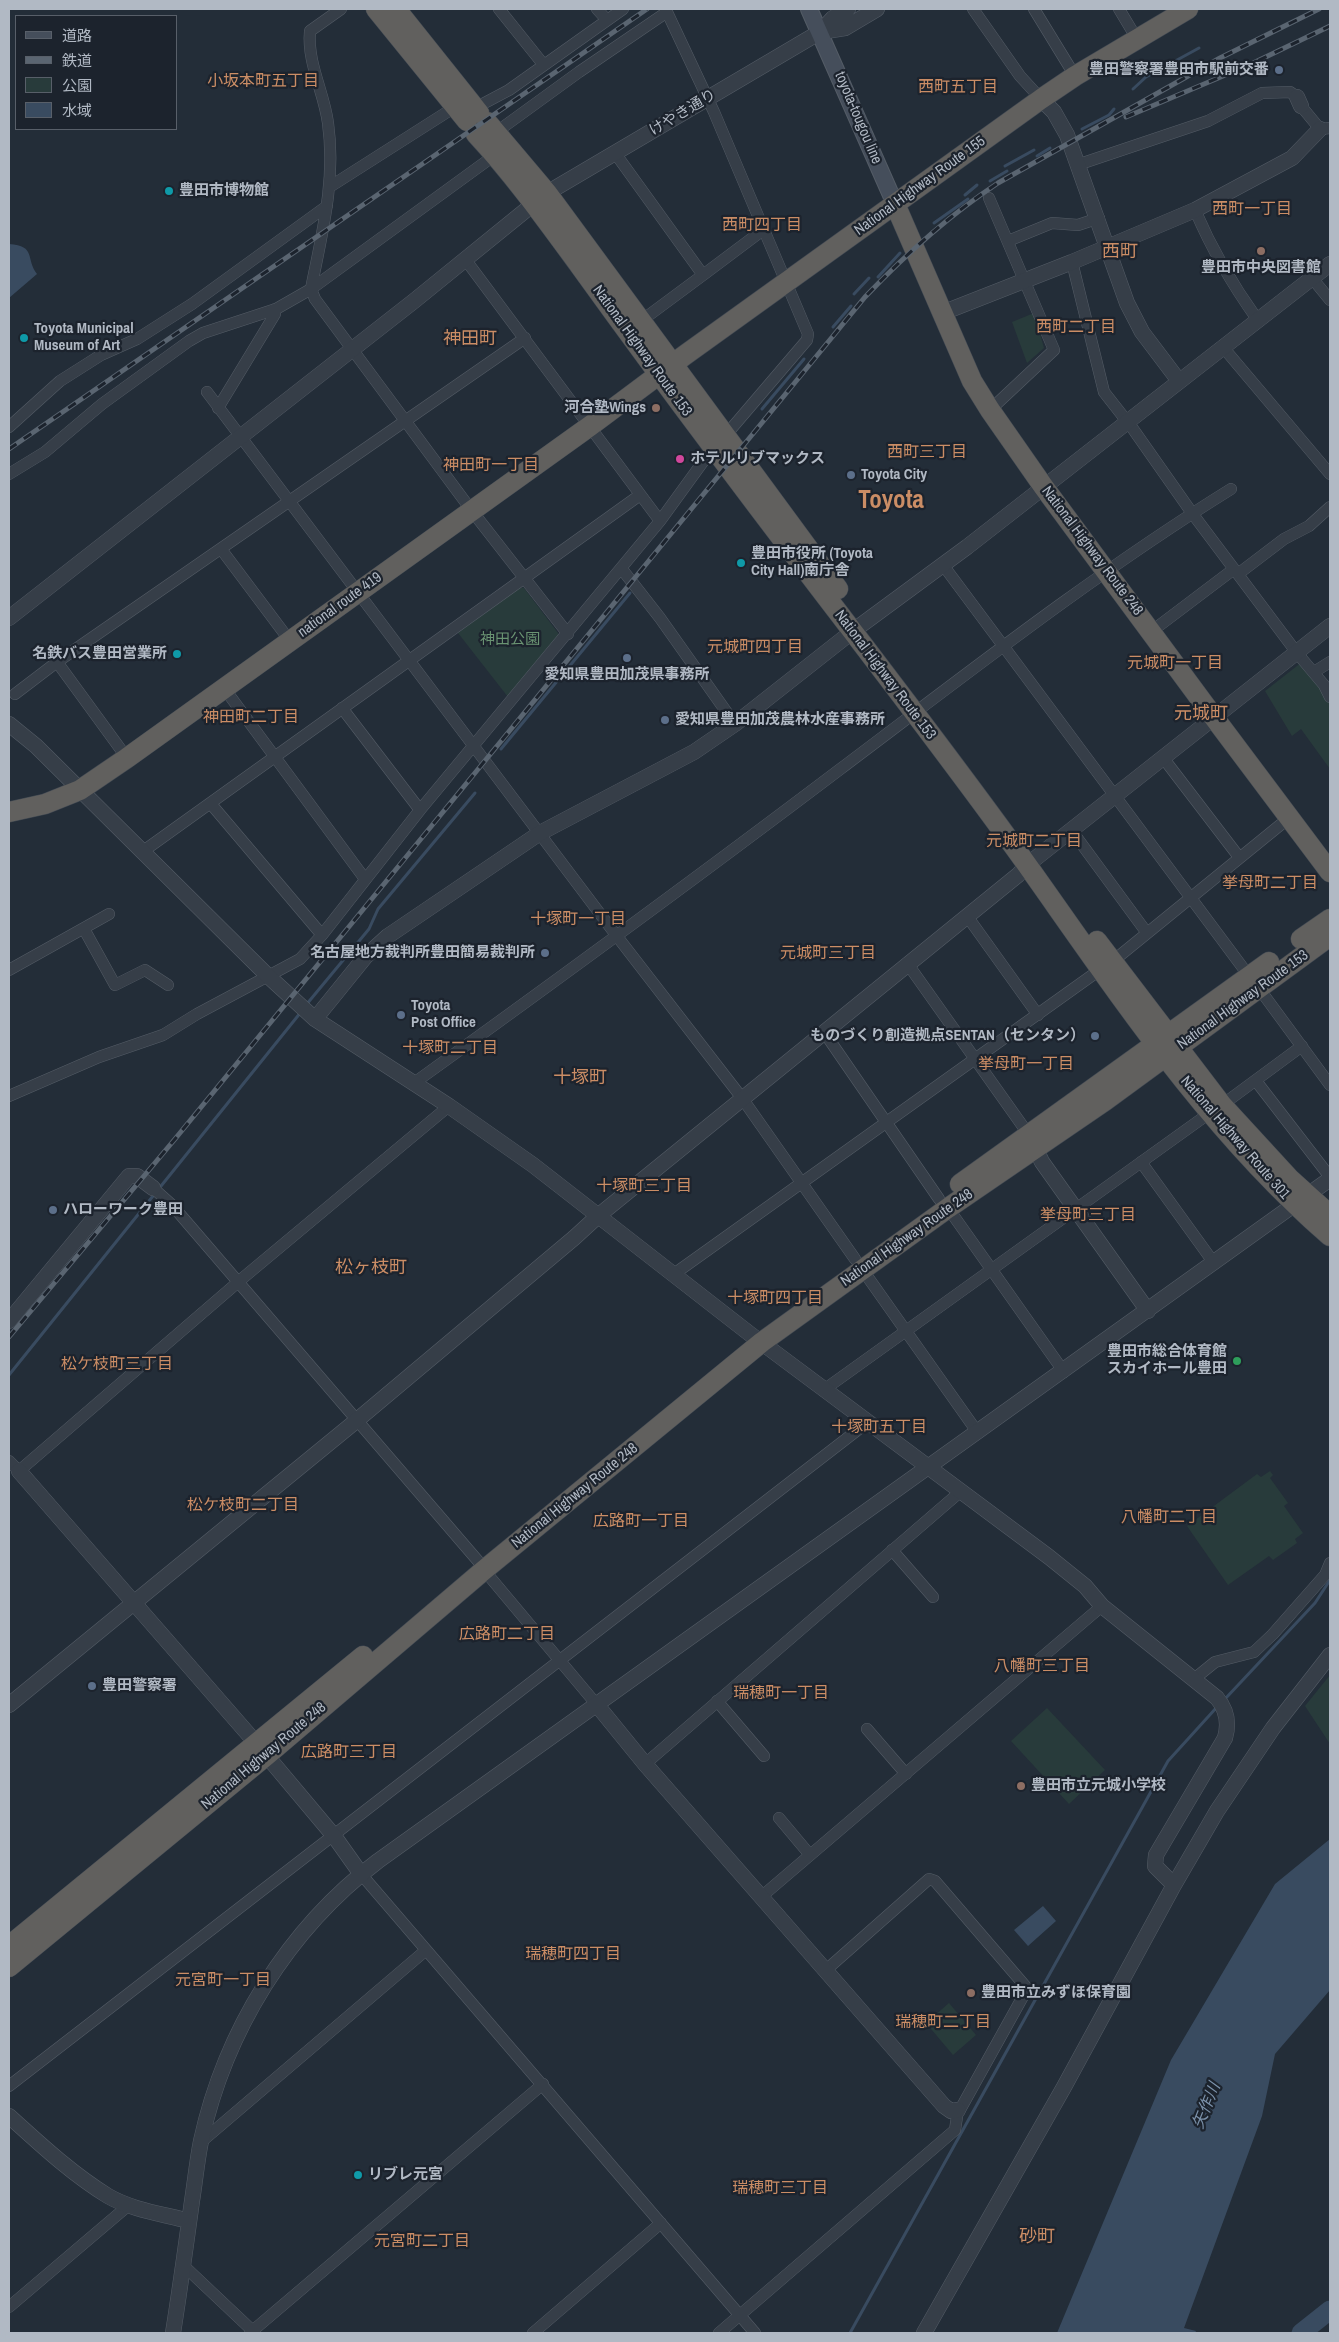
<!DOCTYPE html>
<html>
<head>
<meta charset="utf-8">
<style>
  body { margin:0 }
  #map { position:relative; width:1339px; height:2342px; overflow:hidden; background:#232d38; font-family:"Archivo Narrow","Noto Sans JP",sans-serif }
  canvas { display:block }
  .frame { position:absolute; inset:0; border:10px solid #b1b9c4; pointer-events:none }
  .legend { position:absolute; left:15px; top:15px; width:162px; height:115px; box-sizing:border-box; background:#1c232d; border:1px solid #585f69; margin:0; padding:6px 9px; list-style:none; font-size:15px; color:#b1b9c4 }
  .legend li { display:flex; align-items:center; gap:10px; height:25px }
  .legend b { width:25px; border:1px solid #585f69 }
</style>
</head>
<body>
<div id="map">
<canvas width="1339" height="2342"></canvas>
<div class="frame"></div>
<ul class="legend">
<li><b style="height:6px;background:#454e5b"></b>道路</li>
<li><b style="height:6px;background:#5a6571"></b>鉄道</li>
<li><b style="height:14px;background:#283b3b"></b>公園</li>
<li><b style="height:14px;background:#394b60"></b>水域</li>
</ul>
</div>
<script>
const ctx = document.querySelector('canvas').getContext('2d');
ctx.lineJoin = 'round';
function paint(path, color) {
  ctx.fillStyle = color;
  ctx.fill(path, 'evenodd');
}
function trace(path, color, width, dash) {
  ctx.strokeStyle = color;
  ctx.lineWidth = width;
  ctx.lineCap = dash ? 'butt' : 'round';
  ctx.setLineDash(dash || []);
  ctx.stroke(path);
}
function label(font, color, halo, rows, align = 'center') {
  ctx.font = font + ' "Archivo Narrow","Noto Sans JP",sans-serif';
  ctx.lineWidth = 4.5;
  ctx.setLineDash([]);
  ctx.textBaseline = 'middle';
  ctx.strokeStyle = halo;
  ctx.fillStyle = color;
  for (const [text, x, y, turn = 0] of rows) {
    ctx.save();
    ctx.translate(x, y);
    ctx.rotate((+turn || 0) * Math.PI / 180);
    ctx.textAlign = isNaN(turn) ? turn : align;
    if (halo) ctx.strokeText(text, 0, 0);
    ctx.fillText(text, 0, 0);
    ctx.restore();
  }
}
paint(new Path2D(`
  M1034,313L1044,348L1027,363L1012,322Z
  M520,587L524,588L558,633V637L508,697L458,633Z
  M1302,662L1320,685L1330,703V769L1301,729L1292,736L1265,691Z
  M1270,1471L1273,1475L1270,1478L1288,1503L1284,1506L1303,1533L1295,1539L1297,1543L1273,1560L1269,1556L1228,1585L1187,1526L1257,1474L1261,1477Z
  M1330,1675V1744L1305,1706Z
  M1047,1708L1105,1770L1069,1804L1011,1741Z
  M949,2003L976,2035L953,2055L926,2023Z`), '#283b3b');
paint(new Path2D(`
  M9,244C37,246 25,259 37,274L9,298Z
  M1330,1839V1990L1275,2054L1262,2116L1184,2328L1196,2331L1195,2333H1057L1171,2060L1275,1884Z
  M1043,1906L1056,1921L1028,1946L1014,1930Z`), '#394b60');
trace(new Path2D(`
  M1133,89L1146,77L1199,48
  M1082,129L1109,115L1114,109
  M1037,156L1050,148
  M1005,166L1034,150
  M990,181L1007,171
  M965,195L977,185
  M934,223L968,199
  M878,277L900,253
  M854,294L869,278
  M833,327L851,306
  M762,409L804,359
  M501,749L630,593
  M306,1005L369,929L378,909L475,793
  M9,1375L301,1012
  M1225,1699L1315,1603L1330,1580
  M850,2333L1168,1761L1217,1707`), '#394b60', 3);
trace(new Path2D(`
  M1301,2333L1330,2310`), '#394b60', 19);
const minor = new Path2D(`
  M341,9L310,31C307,63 324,92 328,123C336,181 322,233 311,289L315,299L472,511L568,634
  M499,9L543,64
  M597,9L607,20
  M973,9L1020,76L1041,99
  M1034,9L1075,76
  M1119,9L1137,39
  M1301,106L1320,129L1330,128
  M475,108L509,90L623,9
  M495,133L579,72L667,12L714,112L808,334L807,340L725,436
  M615,153L703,275L763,230
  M1080,164L1208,121L1262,93L1290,92L1297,97
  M331,186L455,107
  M989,198L1054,350L990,410
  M1195,210C1212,250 1232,284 1257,319
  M1008,241L1052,223L1078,225L1099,218
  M465,259L660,521
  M1072,262L1104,392L1133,429L1192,513L1297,653L1324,685L1330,697
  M1312,278L1330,300
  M641,321L703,275
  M1222,346L1330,474
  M207,392L616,935L742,1098L855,1259
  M218,408L275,314V309
  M9,427L60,381L101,355L137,339L192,304L327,206
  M9,474L45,452L102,404L189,341L203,333L276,309L311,289L495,155
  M221,549L290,641
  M943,565L1249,976
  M621,568L660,618L735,724
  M1238,574L1284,539L1309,526L1330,507
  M1152,631L1234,569
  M57,662L127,758
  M1314,672L1330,662
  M224,688L365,879
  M15,694L57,662L525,338
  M342,708L420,810
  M1164,759L1239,857
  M211,804L322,935
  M1072,831L1147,933
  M142,852L640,495
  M967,916L1038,1015
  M84,929L115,985L145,970L168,985
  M1113,961L1290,817
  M907,963L1029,1135
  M9,970L109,914
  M1258,987L1330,1085
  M824,1032L939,1199
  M1256,1081L1330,1177
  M414,1083C557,980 699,876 839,770C968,673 1094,574 1231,489
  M9,1096L99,1057L163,1035L197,1014L300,959L322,935L420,810L660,521L713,448
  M1222,1105L1302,1046
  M1141,1162L1214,1263
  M153,1188L172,1205L478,1561
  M948,1208L1064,1372
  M862,1269L978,1433
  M674,1274L1101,969
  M825,1389L1211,1112
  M9,1461L19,1471L244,1277L449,1106
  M892,1550L933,1597
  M484,1570L597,1705
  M1194,1679L1215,1662L1254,1652L1273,1634L1325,1575L1330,1563
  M717,1701L764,1756
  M867,1729L906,1774
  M645,1764L960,1492
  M779,1818L810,1855
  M361,1874L755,2333
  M761,1897L1102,1606
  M9,2086L868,1422
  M201,2142L425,1951
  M184,2266L255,2333
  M9,2307L129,2205
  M250,2333L543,2084
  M533,2333L661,2223
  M719,2333L955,2130L958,2110L961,2108L1026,1991V1987L935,1881L929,1879L826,1970`);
const tertiary = new Path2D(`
  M820,32L845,28L877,9
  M1297,97L1301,106
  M1041,99L1054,112L1067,135L1127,303L1142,332L1179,381
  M942,313L1072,262L1195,210L1292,158L1320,129
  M9,618L414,301L547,193L820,32L833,18L848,9
  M9,724L36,746L268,976L315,1019L449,1106L533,1165L750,1334L1049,1557L1085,1586L1102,1606L1217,1698C1227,1710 1229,1724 1225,1738L1156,1855L1155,1866L1174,1885
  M315,1019L366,956L388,936L540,833L694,752L735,724L853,631L967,547L1330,264
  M1031,1139L1042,1162L1148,1311
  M9,1321L129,1176H137L153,1188
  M19,1471L256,1743L334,1836L361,1874
  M9,1705L356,1421L574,1238L598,1216L1018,875L1027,865L1330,626
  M597,1705L645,1764L944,2106L951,2111L958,2110
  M9,2116C40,2144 72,2174 108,2196C132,2210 163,2214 189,2221
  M173,2333C180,2289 186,2245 192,2201C195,2182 197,2161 201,2141C225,2031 288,1929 378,1861L1330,1179
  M924,2333L1064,2087L1174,1885L1217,1811L1273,1728L1330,1655`);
const secondary = new Path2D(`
  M809,9L895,204`);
const trunk = new Path2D(`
  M376,9L467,121
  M396,9L479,113
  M487,122L547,193L838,589
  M476,134C514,175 547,221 580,266C624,327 668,387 713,447C816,586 924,721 1025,862C1118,993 1208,1130 1330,1236
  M895,204L972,381L990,410L1043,486L1204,704L1330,872
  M9,812L45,804L80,790L127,758L590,426L685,355L1041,99L1075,76L1188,9
  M1301,939L1330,919
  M1097,941L1222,1105L1290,1179L1330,1215
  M960,1184L1269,962
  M9,1946L363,1656
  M9,1967L267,1755L484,1570L762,1342L948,1208L1106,1100L1330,936`);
trace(minor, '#545c66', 12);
trace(tertiary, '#545c66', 16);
trace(secondary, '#545c66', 18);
trace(trunk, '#414953', 21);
trace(minor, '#363e48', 11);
trace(tertiary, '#363e48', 15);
trace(secondary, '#454e5b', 16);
trace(trunk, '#61605e', 20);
const rail = new Path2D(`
  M1126,117L1249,65L1330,26
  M9,449L647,9
  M9,1337L175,1139L865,297C906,254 948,216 998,183L1220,58L1319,9`);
trace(rail, '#5a6571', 5);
trace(rail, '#1c232d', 3, [9]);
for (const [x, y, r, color] of [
  [1279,70,5,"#5c6f8a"],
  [169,191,5,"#0f9aa8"],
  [1261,251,5,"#8d6e63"],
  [24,338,5,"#0f9aa8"],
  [656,408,5,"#8d6e63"],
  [680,459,5,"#d1479c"],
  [851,475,5,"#5c6f8a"],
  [741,563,5,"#0f9aa8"],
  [177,654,5,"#0f9aa8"],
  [627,658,5,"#5c6f8a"],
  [665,720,5,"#5c6f8a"],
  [545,953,5,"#5c6f8a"],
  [401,1015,5,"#5c6f8a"],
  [1095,1036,5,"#5c6f8a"],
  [53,1210,5,"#5c6f8a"],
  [1237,1361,5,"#2e9e5b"],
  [92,1686,5,"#5c6f8a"],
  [1021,1786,5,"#8d6e63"],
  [971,1993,5,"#8d6e63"],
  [358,2175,5,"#0f9aa8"]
]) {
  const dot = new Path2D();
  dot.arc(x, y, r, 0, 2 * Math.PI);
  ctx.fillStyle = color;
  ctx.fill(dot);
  trace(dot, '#1c232d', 2);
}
label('bold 15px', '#b1b9c4', '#1c232d', [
  ["豊田警察署豊田市駅前交番",1269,70,"right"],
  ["豊田市博物館",179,191],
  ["豊田市中央図書館",1261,268,"center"],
  ["Toyota Municipal",34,329],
  ["Museum of Art",34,346],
  ["河合塾Wings",646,408,"right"],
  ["ホテルリブマックス",690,459],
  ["Toyota City",861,475],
  ["豊田市役所 (Toyota",751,554],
  ["City Hall)南庁舎",751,571],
  ["名鉄バス豊田営業所",167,654,"right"],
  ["愛知県豊田加茂県事務所",627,675,"center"],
  ["愛知県豊田加茂農林水産事務所",675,720],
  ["名古屋地方裁判所豊田簡易裁判所",535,953,"right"],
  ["Toyota",411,1006],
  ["Post Office",411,1023],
  ["ものづくり創造拠点SENTAN（センタン）",1085,1036,"right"],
  ["ハローワーク豊田",63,1210],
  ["豊田市総合体育館",1227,1352,"right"],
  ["スカイホール豊田",1227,1369,"right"],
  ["豊田警察署",102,1686],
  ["豊田市立元城小学校",1031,1786],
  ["豊田市立みずほ保育園",981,1993],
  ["リブレ元宮",368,2175]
], 'left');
label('15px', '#b1b9c4', '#1c232d', [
  ["けやき通り",683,113,-31],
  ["toyota-tougou line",858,118,67],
  ["National Highway Route 155",920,186,-36],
  ["National Highway Route 153",642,351,54],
  ["National Highway Route 248",1092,551,53],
  ["national route 419",340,605,-36],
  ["National Highway Route 153",885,675,53],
  ["National Highway Route 153",1243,1000,-36],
  ["National Highway Route 301",1235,1138,49],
  ["National Highway Route 248",907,1238,-35],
  ["National Highway Route 248",575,1496,-39],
  ["National Highway Route 248",264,1756,-40]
]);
label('15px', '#6a9372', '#1c232d', [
  ["神田公園",510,640]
]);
label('16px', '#cb8d65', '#1c232d', [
  ["小坂本町五丁目",263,82],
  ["西町五丁目",958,88],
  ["西町一丁目",1252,210],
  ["西町四丁目",762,226],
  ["西町二丁目",1076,328],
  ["西町三丁目",927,453],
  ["神田町一丁目",491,466],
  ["元城町四丁目",755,648],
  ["元城町一丁目",1175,664],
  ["神田町二丁目",251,718],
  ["元城町二丁目",1034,842],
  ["挙母町二丁目",1270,884],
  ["十塚町一丁目",578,920],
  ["元城町三丁目",828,954],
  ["十塚町二丁目",450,1049],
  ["挙母町一丁目",1026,1065],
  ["十塚町三丁目",644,1187],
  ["挙母町三丁目",1088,1216],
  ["十塚町四丁目",775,1299],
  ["松ケ枝町三丁目",117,1365],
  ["十塚町五丁目",879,1428],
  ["松ケ枝町二丁目",243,1506],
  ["八幡町二丁目",1169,1518],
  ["広路町一丁目",641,1522],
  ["広路町二丁目",507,1635],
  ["八幡町三丁目",1042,1667],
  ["瑞穂町一丁目",781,1694],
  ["広路町三丁目",349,1753],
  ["瑞穂町四丁目",573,1955],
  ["元宮町一丁目",223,1981],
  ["瑞穂町二丁目",943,2023],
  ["瑞穂町三丁目",780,2189],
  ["元宮町二丁目",422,2242]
]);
label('italic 16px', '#7b91aa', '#1c232d', [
  ["矢作川",1207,2106,-68]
]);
label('18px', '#cb8d65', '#1c232d', [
  ["西町",1120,252],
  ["神田町",470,339],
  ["元城町",1201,714],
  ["十塚町",580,1078],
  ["松ヶ枝町",371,1268],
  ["砂町",1037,2237]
]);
label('bold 25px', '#cb8d65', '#1c232d', [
  ["Toyota",891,501]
]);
</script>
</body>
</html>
